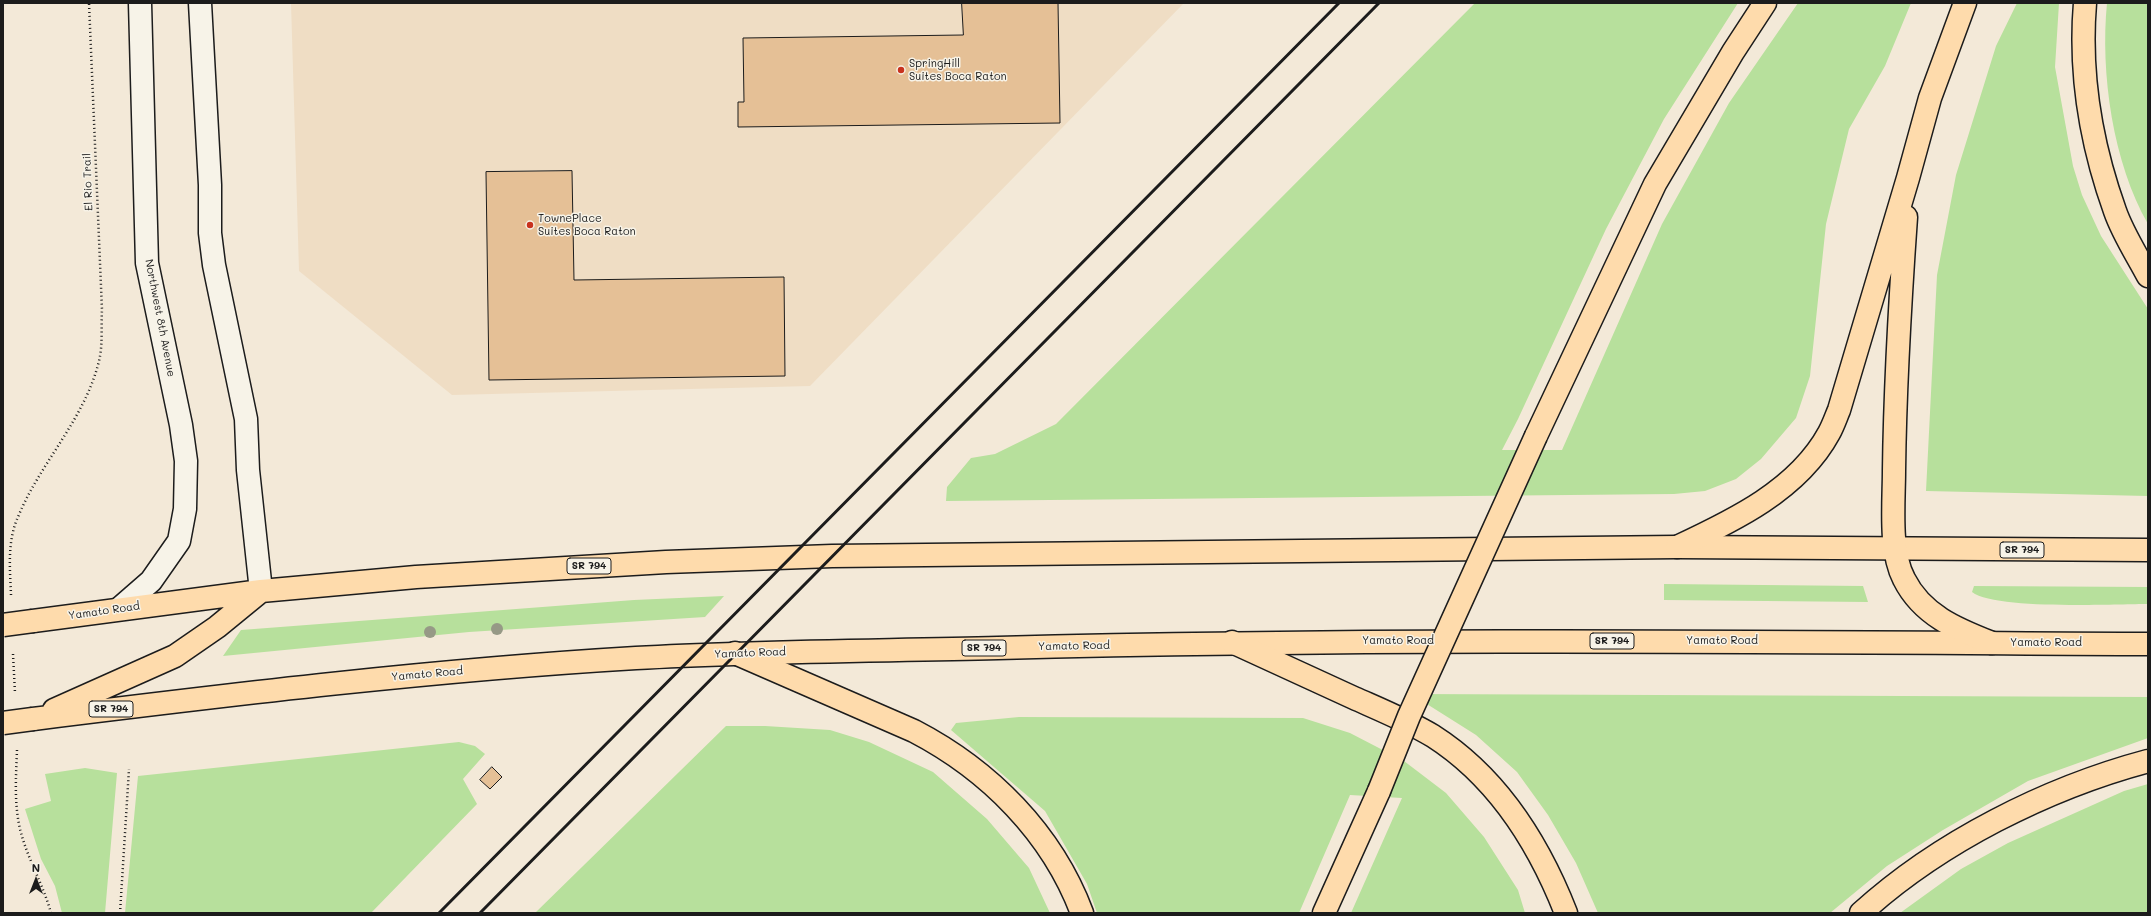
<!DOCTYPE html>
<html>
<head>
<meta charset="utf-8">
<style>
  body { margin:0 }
  #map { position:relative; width:2151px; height:916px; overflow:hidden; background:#f3e9d8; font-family:Mali,sans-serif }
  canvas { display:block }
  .frame { position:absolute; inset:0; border:4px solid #1c1c1c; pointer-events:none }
  .north { position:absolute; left:16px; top:860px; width:40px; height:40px; -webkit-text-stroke:3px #f7f3e8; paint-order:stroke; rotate:0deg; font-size:11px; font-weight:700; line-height:16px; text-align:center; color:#1c1c1c }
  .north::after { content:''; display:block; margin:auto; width:14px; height:18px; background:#1c1c1c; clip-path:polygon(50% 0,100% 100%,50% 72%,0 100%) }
</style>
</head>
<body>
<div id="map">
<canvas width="2151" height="916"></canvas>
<div class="frame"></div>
<div class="north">N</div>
</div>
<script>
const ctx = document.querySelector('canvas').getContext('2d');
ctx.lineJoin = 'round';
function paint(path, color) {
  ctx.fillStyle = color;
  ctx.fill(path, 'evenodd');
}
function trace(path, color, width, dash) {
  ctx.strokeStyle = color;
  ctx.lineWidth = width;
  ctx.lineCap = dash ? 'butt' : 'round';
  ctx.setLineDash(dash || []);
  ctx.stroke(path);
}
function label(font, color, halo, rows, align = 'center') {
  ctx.font = font + ' Mali,sans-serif';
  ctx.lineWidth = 3;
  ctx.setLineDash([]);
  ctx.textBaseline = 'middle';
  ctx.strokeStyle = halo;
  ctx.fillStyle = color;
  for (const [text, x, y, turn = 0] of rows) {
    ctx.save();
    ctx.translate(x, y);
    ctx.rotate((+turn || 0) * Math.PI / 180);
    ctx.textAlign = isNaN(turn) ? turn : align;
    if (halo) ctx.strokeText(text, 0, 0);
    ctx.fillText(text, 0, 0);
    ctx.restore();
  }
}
paint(new Path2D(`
  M291,3H1184L810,386L452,395L299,271Z`), '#efddc4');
paint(new Path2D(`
  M1475,3H1738L1664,119L1606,229L1518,419L1502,450H1562L1662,224L1729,103L1798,3H1911L1885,66L1849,129L1826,224L1810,376L1796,418L1761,459L1736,479L1705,491L1674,494L946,501L947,487L971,458L995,454L1056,424Z
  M2017,3H2059L2055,67L2073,166L2082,195L2101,236L2148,309V496L1926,491L1937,275L1956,175L1996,46Z
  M2107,3H2148V224C2113,163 2100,73 2107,3Z
  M1664,584L1863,586L1868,602L1664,600Z
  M1974,586L2148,587V604C2114,604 1995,610 1972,592Z
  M724,596L705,617L469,632L223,656L241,630L634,600Z
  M1411,694L2148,697V738L2028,781L1943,830L1887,866L1830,913H1598L1576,863L1548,815L1517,772L1476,735Z
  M1019,717L1303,718L1350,733L1404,761L1446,793L1484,837L1518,890L1525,913H1351L1402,798L1350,795L1299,913H1097L1087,884L1045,811L951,730L956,723Z
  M726,726H765L830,730L869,742L933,772L987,819L1029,868L1050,913H535Z
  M459,742L475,746L485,754L463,779L477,804L371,913H125L138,776Z
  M85,768L117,773L105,913H62L55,886L41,859L25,809L51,801L45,774Z
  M2148,784V913H1900L1961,869L2008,843L2124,791Z`), '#b7e09c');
const building = new Path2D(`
  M962,3H1058L1060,123L738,127V102H744L743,38L963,35Z
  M572,171L574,280L784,277L785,376L489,380L486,172Z
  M492,767L502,777L490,789L480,780Z`);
paint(building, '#e5c096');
trace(building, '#1c1c1c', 1);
const minor = new Path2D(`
  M200,3L210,185V233L214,265L246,419L248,470L261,591
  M120,608L151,581L179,541L185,509L186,461L181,425L147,263L140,3`);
const primary = new Path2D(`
  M33,621L261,591L416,577L666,562L832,556L1677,547L2148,550
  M54,710L175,656L217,627L261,591
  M33,719C234,694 434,670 636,658C757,651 878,651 998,648C1382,638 1765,642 2148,644`);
const motorway = new Path2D(`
  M2085,3C2079,75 2091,144 2115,211C2123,234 2137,255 2148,276
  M1906,217C1900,302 1895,386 1894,471C1894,502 1889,551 1904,579C1922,615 1956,629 1992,643
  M1536,436L1655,184L1733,52L1765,3
  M1677,547C1733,521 1798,490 1829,433C1833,426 1836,417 1839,410L1908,178L1930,98L1965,3
  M1232,642C1273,661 1313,679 1354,698C1381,710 1408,721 1433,736C1497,777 1539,844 1566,913
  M735,653L914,731C989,770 1052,833 1082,913
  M1324,913L1379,791
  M1861,913C1939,842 2047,788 2148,761`);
trace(minor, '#1c1c1c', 25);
trace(primary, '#1c1c1c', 25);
trace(motorway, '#1c1c1c', 25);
trace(new Path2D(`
  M11,595C10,569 7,541 18,517C40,463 85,419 99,361C103,345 101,326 102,310L89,3
  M13,654L15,693
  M17,750C16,777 14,803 20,829C27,858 43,884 51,913
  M120,913L129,769`), '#1c1c1c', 2.5, [1, 3]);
trace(minor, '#f7f3e8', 22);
trace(primary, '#fedbac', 22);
trace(motorway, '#fedbac', 22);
trace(new Path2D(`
  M439,913L1339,3
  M480,913L1379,3`), '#1c1c1c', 3);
const primaryBridge = new Path2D(`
  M3,625L33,621
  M3,723L33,719`);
const motorwayBridge = new Path2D(`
  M1379,791L1409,716L1536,436`);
trace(primaryBridge, '#1c1c1c', 25, []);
trace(motorwayBridge, '#1c1c1c', 25, []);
trace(primaryBridge, '#fedbac', 22);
trace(motorwayBridge, '#fedbac', 22);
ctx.fillStyle = '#969986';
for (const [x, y] of [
  [497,629],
  [430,632]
]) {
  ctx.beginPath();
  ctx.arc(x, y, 6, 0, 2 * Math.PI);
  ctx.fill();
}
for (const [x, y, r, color] of [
  [901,70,4,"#c8321e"],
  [530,225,4,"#c8321e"]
]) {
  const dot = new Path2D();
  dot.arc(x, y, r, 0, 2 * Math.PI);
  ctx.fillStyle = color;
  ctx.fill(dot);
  trace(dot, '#f7f3e8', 1.5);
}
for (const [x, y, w] of [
  [2022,550,44],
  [589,566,44],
  [1612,641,44],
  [984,648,44],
  [111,709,44]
]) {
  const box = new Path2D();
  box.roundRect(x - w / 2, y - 8, w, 16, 3);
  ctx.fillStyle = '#f7f3e8';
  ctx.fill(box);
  trace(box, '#1c1c1c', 1);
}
label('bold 10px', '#1c1c1c', null, [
  ["SR 794",2022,550],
  ["SR 794",589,566],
  ["SR 794",1612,641],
  ["SR 794",984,648],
  ["SR 794",111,709]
]);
label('11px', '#1c1c1c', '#f7f3e8', [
  ["SpringHill",909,64],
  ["Suites Boca Raton",909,77],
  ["TownePlace",538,219],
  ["Suites Boca Raton",538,232]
], 'left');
label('11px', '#1c1c1c', '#f7f3e8', [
  ["El Rio Trail",88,182,-92],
  ["Northwest 8th Avenue",160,318,79],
  ["Yamato Road",104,611,-8],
  ["Yamato Road",1398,641],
  ["Yamato Road",1722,641],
  ["Yamato Road",2046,643],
  ["Yamato Road",1074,646,-1],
  ["Yamato Road",750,653,-2],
  ["Yamato Road",427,674,-5]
]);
</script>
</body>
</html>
